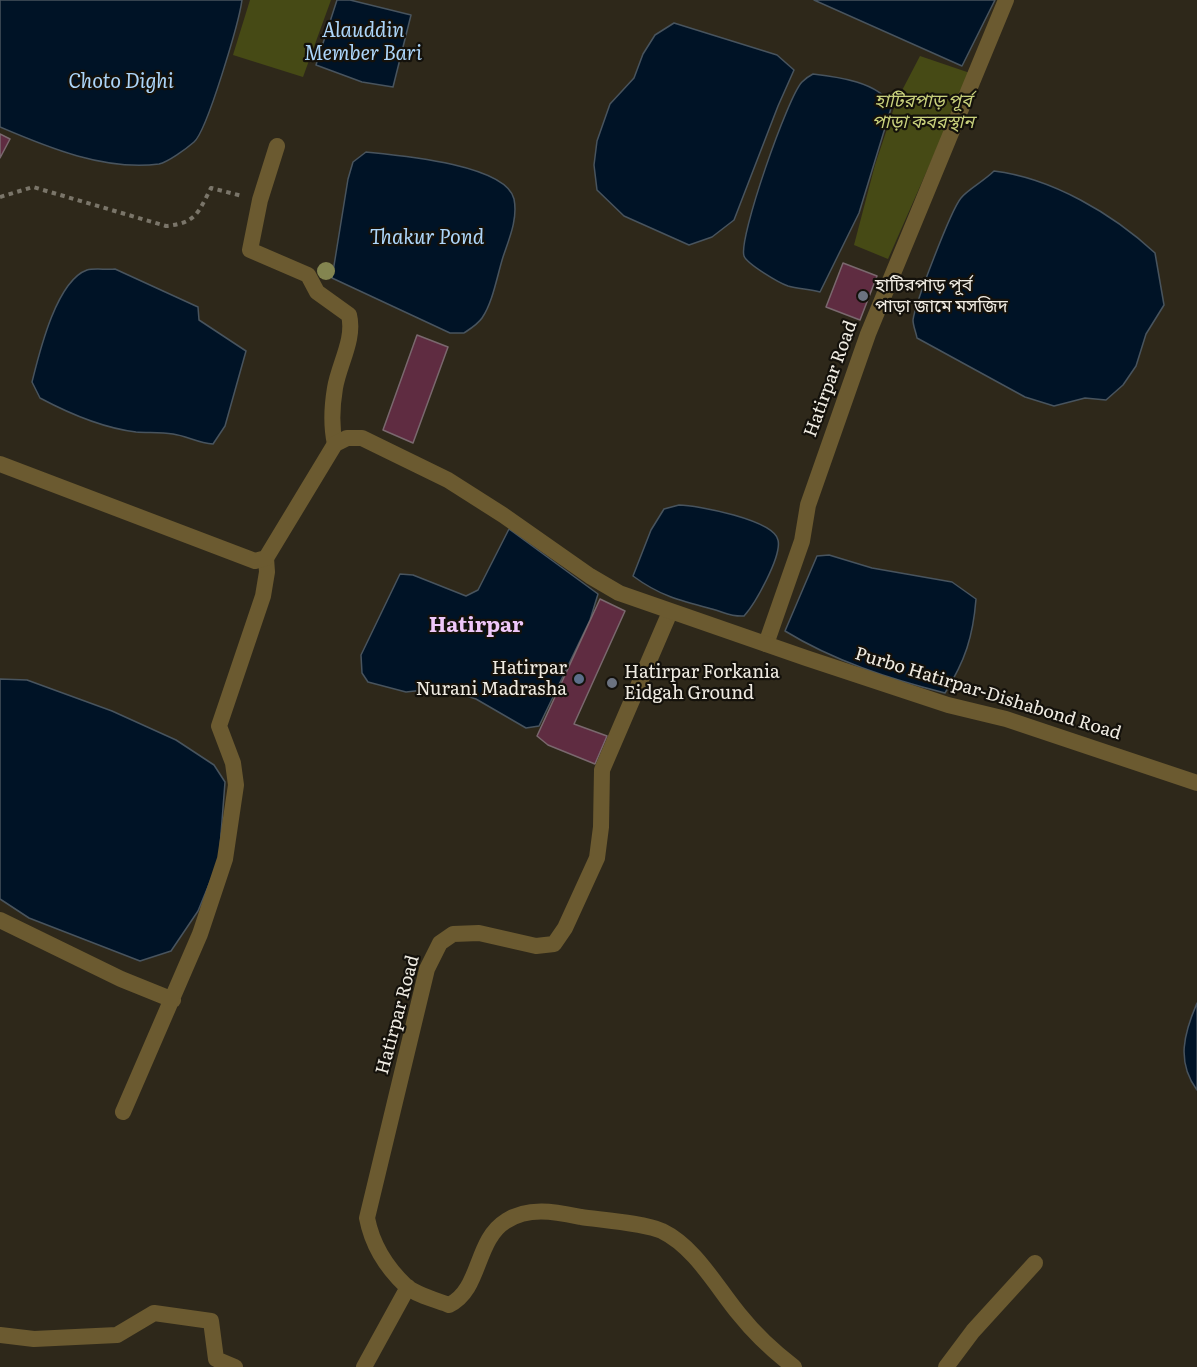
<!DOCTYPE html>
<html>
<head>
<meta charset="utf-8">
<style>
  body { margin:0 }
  canvas { display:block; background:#2e281a }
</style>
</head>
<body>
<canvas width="1197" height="1367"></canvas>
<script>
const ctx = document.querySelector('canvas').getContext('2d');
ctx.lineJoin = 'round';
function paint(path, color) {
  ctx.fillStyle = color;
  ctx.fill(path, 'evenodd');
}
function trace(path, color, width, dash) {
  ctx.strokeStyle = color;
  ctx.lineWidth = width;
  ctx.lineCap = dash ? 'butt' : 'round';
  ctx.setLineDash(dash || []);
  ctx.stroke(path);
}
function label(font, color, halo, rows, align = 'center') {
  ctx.font = font + ' Literata,"Noto Sans Bengali",serif';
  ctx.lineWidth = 4.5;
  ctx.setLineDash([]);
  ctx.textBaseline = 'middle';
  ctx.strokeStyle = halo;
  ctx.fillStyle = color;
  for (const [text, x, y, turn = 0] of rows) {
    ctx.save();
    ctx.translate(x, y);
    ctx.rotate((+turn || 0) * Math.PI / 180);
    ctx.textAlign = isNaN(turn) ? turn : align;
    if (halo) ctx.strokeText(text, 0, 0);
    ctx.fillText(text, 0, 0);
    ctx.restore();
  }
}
paint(new Path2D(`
  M250,0H331L303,77L233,55Z
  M920,56L970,73L888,259L854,245L875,165L896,102Z`), '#464a15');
const water = new Path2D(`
  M0,0H242C239,22 207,131 194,142C186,149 168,162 159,164C105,171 49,148 0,127Z
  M337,0H350L411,15L393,87L362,82L316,65Z
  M814,0H995L962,66Z
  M674,23L777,55L794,70L778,106L734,220L712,237L689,245L624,216L597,190L594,165L597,141L610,104L634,78L643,54L655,35Z
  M813,74C839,77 877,82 892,105L859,213L820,292C810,289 798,289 788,286C779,283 747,264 744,256C738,239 788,96 802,82C805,79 809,76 813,74Z
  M366,152C396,155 506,164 514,199C518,219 509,239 503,257C497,276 493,302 482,318C478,324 470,329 464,333H450L332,278L348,179L353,162Z
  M994,171C1052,178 1113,214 1155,253L1164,305L1146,334L1136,366L1123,385L1106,400L1085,398L1054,406L1025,397L917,338C916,332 913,326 913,320C915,304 951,210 961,198C967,190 984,181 994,171Z
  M115,269L198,307L199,320L246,351L225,426L213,444C198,443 187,436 173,434C160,432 148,433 136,432C103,428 70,414 40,398L32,382C39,354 56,281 87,270C94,268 107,270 115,269Z
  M679,505C697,505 774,520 778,540C782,556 755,604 744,616C731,617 724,612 712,609C681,601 660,596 633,576L651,530L664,509Z
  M509,529L598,594L590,620L539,726L526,728L476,699L442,688L406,692L368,682L362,673L361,655L400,574L413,575L466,596L478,590Z
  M829,555L872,568L952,582L976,599C973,637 965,661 945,693C890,679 834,661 785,631L817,556Z
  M0,679L27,680L112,711L176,740L214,765L225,782L219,860L198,911L171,951L140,961L29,918L0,899Z
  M1197,1003V1090C1176,1062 1184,1033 1197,1003Z`);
paint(water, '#001326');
trace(water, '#48545e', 1.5);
const building = new Path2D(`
  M0,134L10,139L0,158Z
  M843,263L877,276L860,320L826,307Z
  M417,335L448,347L413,443L383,430Z
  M600,599L625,611L574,724L607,736L595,764L548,745L537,736Z`);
paint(building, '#5f2c41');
trace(building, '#7a686e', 1.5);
trace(new Path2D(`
  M0,197L33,187L166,226C196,223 198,213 211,188L242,196`), '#7a7569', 4, [4.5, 4.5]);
trace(new Path2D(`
  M277,146L260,200L250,250L308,275L317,292L349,315C355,339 339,364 335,388C332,406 331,426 335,444
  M670,612L602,770L601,827L597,858L565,928L554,944L536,946L479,933L453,934L440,943L427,969L367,1218C372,1244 387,1268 406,1286C416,1295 436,1300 449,1305C481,1290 475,1240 506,1221C529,1206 556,1212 581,1217C602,1220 644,1223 662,1231C695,1247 716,1286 739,1314C755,1334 773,1351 794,1367
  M766,644L802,541L808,505L868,334L1006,0
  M0,920L121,979L173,1000
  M123,1112L200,934L225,859L236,785L233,763L219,726L263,596L267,572L266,558
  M0,1335L34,1339L117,1335L154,1313L211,1321L216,1359L235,1367
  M364,1367L408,1287
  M946,1367L973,1331L1035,1263`), '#6b5a30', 16);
trace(new Path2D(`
  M0,464L255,561L266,558L335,444L347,438H362L448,480L503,515L590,576L619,593L806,658L948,705L1006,719L1197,783`), '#6b5a30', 16);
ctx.fillStyle = '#838550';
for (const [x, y] of [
  [326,271]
]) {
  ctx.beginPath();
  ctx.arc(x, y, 9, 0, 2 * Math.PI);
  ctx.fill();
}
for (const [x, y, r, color] of [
  [863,296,6,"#6b7280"],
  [579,679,6,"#5c6f8a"],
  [612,683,6,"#6b7280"]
]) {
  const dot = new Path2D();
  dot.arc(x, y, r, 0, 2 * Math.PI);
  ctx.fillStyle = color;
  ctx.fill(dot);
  trace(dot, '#14110b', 2);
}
label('italic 18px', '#c9d17c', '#14110b', [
  ["হাটিরপাড় পূর্ব",923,102],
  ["পাড়া কবরস্থান",923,123]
]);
label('18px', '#efebe2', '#14110b', [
  ["হাটিরপাড় পূর্ব",875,286],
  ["পাড়া জামে মসজিদ",875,307],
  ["Hatirpar",567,669,"right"],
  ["Nurani Madrasha",567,690,"right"],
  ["Hatirpar Forkania",624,673],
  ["Eidgah Ground",624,694]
], 'left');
label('18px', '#efebe2', '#14110b', [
  ["Hatirpar Road",831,379,-70],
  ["Purbo Hatirpar-Dishabond Road",988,694,17],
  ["Hatirpar Road",398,1015,-75]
]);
label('italic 20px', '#add6fa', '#14110b', [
  ["Alauddin",363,31],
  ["Member Bari",363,54],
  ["Choto Dighi",121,82],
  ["Thakur Pond",427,238]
]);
label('bold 21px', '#eec7f9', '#14110b', [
  ["Hatirpar",476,626]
]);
</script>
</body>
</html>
